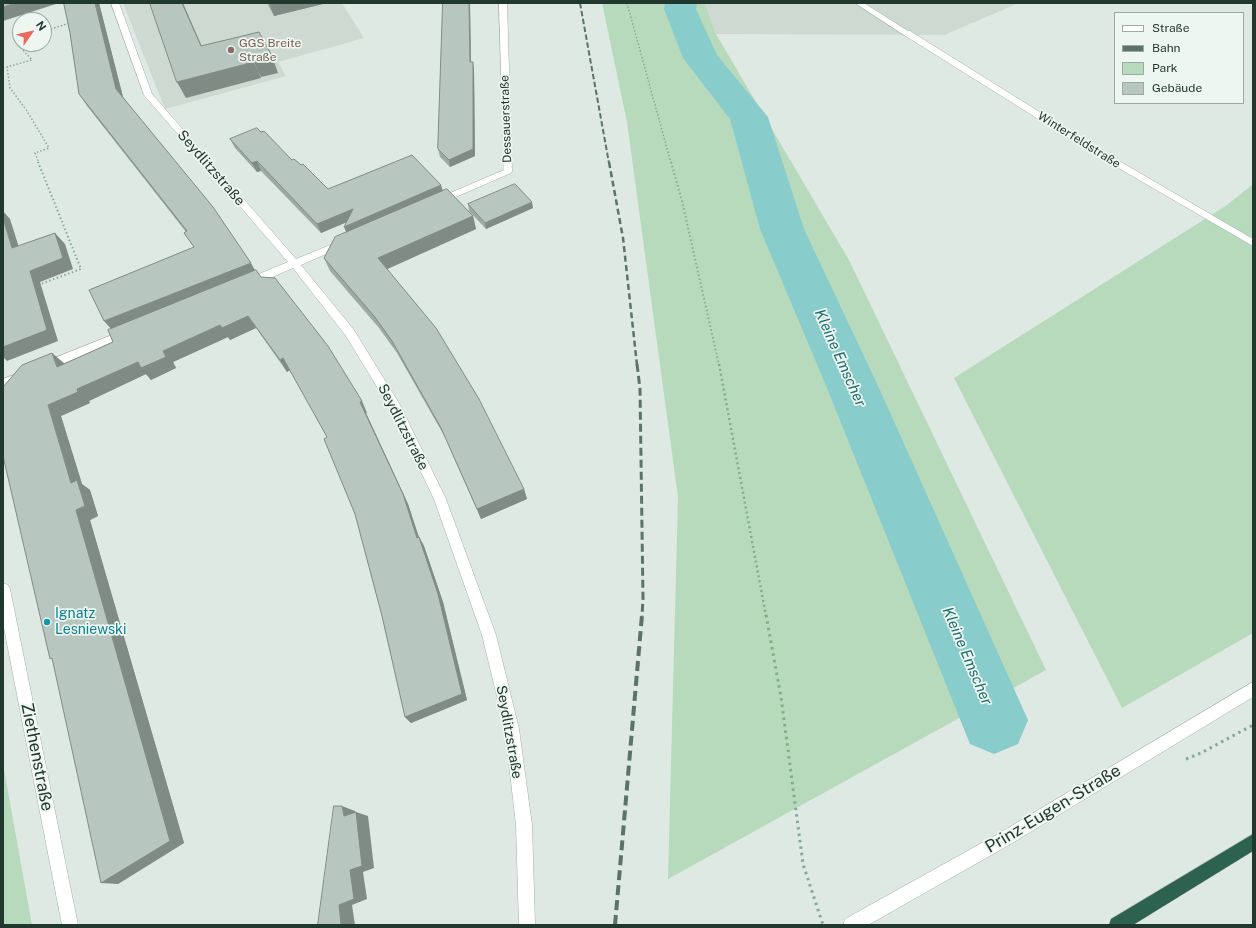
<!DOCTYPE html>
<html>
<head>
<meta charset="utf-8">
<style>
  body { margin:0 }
  #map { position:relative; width:1256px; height:928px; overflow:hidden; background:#dee9e3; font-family:"Public Sans",sans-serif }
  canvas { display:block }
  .frame { position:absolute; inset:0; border:4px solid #21382e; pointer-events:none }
  .legend { position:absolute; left:1114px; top:12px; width:130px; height:92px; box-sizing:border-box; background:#eef6f1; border:1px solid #9caaa3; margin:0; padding:5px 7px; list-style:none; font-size:12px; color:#21382e }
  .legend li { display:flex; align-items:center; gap:8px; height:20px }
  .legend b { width:20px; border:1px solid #9caaa3 }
  .north { position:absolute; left:12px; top:12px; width:40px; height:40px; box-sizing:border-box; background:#eef6f1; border:1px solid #9caaa3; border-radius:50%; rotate:56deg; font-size:11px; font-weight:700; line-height:16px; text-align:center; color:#21382e }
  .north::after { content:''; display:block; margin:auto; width:14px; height:18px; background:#eb695b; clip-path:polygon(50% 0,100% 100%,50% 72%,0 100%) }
</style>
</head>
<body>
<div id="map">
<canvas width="1256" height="928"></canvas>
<div class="frame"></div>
<ul class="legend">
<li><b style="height:5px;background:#fff"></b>Straße</li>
<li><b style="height:5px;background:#5b7469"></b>Bahn</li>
<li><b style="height:11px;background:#b8dabc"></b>Park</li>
<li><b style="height:11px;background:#b7c6be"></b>Gebäude</li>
</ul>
<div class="north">N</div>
</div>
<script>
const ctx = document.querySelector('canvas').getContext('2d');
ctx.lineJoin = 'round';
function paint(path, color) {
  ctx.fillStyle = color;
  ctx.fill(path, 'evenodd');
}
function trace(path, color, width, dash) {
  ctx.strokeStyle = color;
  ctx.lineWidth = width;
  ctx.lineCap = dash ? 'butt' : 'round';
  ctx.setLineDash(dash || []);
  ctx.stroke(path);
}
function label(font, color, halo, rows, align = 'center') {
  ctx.font = font + ' "Public Sans",sans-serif';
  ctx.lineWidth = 3.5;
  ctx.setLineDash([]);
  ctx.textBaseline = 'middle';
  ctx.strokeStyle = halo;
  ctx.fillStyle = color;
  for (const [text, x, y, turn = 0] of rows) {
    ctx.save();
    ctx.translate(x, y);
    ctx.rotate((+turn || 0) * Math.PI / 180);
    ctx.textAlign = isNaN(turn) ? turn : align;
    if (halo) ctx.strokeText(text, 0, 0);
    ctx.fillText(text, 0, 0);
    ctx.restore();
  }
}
paint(new Path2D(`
  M123,3H342L364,38L278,62L286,76L165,109Z
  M705,3H1019L944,35L716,34Z`), '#cdd9d1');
paint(new Path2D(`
  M602,3H705L716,34L849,260L1046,670L668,879L678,497L627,122Z
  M1253,184V633L1122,708L954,378L1227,205Z
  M3,764L32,925H3Z`), '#b8dabc');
paint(new Path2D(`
  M665,3H697L696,9L717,55L768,117L804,229L879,388L1028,720L1018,744L994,754L970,744L827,388L760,229L730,119L683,58L664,9Z`), '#8cc');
const service = new Path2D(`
  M855,3H864L911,33L910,35H904Z`);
const minor = new Path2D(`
  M111,3H119L152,94L296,259L340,241L343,240L348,243L346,245L301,265L354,330L400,405L446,499L496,635L519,729L532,825L535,925H519L516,825L505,729L482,635L434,499L391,410L346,336L293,268L252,286H244L243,283L244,280L288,262L144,95Z
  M499,3H507L512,171L511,173L442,203H436L434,201L436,199L504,170Z
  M904,31H910L1102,151L1253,239V246L1096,155L904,35Z
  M127,329L131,330L132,333L131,336L50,369L46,370L42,369L41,366L42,363Z
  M22,372L26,373L28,376L26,379L3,388V379Z
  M3,583L8,585L10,589L78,925H62L3,623Z
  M1253,682V697L1009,845L868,925H843L845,919L998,834Z`);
const motorway = new Path2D(`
  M1253,834V851L1133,925H1109L1111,919Z`);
trace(service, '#a2b0a9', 1);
trace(minor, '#a2b0a9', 1);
trace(motorway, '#bcc3c0', 1);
trace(new Path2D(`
  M627,3L671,163
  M44,31L70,23
  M20,39L15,41L32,60L7,67L10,88L27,111L49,148L35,153L39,163`), '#80ab97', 1.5, [1.5, 2]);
trace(new Path2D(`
  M671,162L682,201L719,365
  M38,285L81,269L38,162`), '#80ab97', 2, [1.5, 2.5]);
trace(new Path2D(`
  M719,364L766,616`), '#80ab97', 2.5, [2, 3]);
trace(new Path2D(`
  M766,615L781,697L803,864L823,925
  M1186,759L1201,753L1253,725`), '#80ab97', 3, [2.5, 4]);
paint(service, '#fff');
paint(minor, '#fff');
paint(motorway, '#2e6250');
trace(new Path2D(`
  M580,3L609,163`), '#5b7469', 2, [5.5, 2.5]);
trace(new Path2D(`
  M609,162L623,238L637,365`), '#5b7469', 2.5, [6, 3.5]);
trace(new Path2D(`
  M637,364L640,389L643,599L642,616`), '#5b7469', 3, [8, 4]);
trace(new Path2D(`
  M615,925L642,615`), '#5b7469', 4, [10, 5]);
paint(new Path2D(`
  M64,3H99L123,97L255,271L367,413H366L408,504L419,537L424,546L443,602L467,700L411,723L405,717L382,616L355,514L327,437L290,370L287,372L256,328L230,340L228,337L173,362L176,368L151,380L146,374L89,401L90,403L61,416L82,484L90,490L98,516L90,520L184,843L118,884L52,353L64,364L113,342L111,329L194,247L184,233L186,232L87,106L79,94L70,33Z
  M267,3H323V4L274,16Z
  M443,3H470L471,62L474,69L475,156L450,167L440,157L438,149Z
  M261,132L292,160L301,165L328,189L443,190L473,216L476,229L387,269L524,489L527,499L481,519L446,439L397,353L379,328L330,271L324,258L346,232V222L321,233L261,171L257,172L235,148L230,139Z
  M468,204L533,208L486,229L469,211Z`), '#9daaa3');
paint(new Path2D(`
  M15,3H59L3,21V7Z
  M95,3H99L124,101L116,89Z
  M182,3H183L209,63L201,46Z
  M269,3H323V4L274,16Z
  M469,3H470L471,70L470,62Z
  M272,56L278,73L261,77L253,61Z
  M254,62L261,78L186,98L177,82Z
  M473,62L474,69L475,156L450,167L449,160Z
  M257,161L261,171L257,172L252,163Z
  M441,185L444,194L348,236L344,227Z
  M532,202L533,208L486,229L485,223Z
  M353,209L357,218L321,233L317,224Z
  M3,211L10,219L23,260L12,248L3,218Z
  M473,216L476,229L383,271L378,258Z
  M55,233L65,244L73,269L40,282L58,341L7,361L3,357V347L30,271Z
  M251,263L257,274L114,332L104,321Z
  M248,316L256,328L230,340L228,337L173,362L176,368L151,380L146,374L89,401L90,403L61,416L82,484L90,490L98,516L90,520L184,843L118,884L101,883L76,510L71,483L48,405L77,389L163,351L220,325Z
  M52,353L65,364L57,367Z
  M283,358L290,370L287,372L280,360Z
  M362,401L367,413H366L408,504L422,547L417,538L360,402Z
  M524,489L527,499L481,519L477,509Z
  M419,537L424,546L443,602L467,700L411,723L405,717Z
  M342,806L355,811L356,820L344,816Z
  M356,812L368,816L374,868L363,872L367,899L352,905L355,925H341L339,905L350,870Z`), '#808b85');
const building = new Path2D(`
  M3,3H15L3,7Z
  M64,3H95L116,89L213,207L251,263L104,321L89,290L194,247L184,233L187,231L79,94L70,33Z
  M150,3H182L201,46L259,32L272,56L253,61L254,62L177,82Z
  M443,3H469L470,62H473V149L449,160L438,149Z
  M257,128L261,132L264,131L292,160L294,159L301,165L303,164L328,189L412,155L441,185L344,227L353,209L317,224L257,161L252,163L230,139Z
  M515,184L532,202L485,223L468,204Z
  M447,189L473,216L378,258L436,328L479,399L524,489L477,509L441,428L392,341L374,316L324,258L335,237Z
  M3,218L12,248L55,233L63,258L30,271L47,330L3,347Z
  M256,270L261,277L275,278L328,346L362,401L360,402L403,494L417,538L419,537L438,594L462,694L405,717L382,616L355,514L324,439L327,437L283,358L280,360L248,316L222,328L220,325L163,351L166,357L141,368L138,362L77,389L78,392L48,405L71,483L77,480L85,506L76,510L170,841L101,883L52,658L50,659L3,456V387L22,365L52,353L57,367L113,342L108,330Z
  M334,806H342L344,816L356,812L362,866L350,870L354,899L339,905L341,925H318Z`);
paint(building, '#b7c6be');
trace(building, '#808b85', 1);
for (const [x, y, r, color] of [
  [231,50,4,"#8d6e63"],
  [47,622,4,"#0f9aa8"]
]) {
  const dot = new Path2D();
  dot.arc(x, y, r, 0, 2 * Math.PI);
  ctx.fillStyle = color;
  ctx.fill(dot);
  trace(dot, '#eef6f1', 1.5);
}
label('12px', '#785e54', '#eef6f1', [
  ["GGS Breite",239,43],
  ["Straße",239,57]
], 'left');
label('12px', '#21382e', '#eef6f1', [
  ["Dessauerstraße",506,119,-92],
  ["Winterfeldstraße",1079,140,32]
]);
label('14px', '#21382e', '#eef6f1', [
  ["Seydlitzstraße",211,168,49],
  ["Seydlitzstraße",403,427,63],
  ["Seydlitzstraße",509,732,80]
]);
label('14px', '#0d838f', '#eef6f1', [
  ["Ignatz",55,614],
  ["Lesniewski",55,630]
], 'left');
label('italic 15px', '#1e6e70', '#eef6f1', [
  ["Kleine Emscher",840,358,66],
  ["Kleine Emscher",967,656,67]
]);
label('17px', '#21382e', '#eef6f1', [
  ["Ziethenstraße",37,757,79],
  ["Prinz-Eugen-Straße",1053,809,-31]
]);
</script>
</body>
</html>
